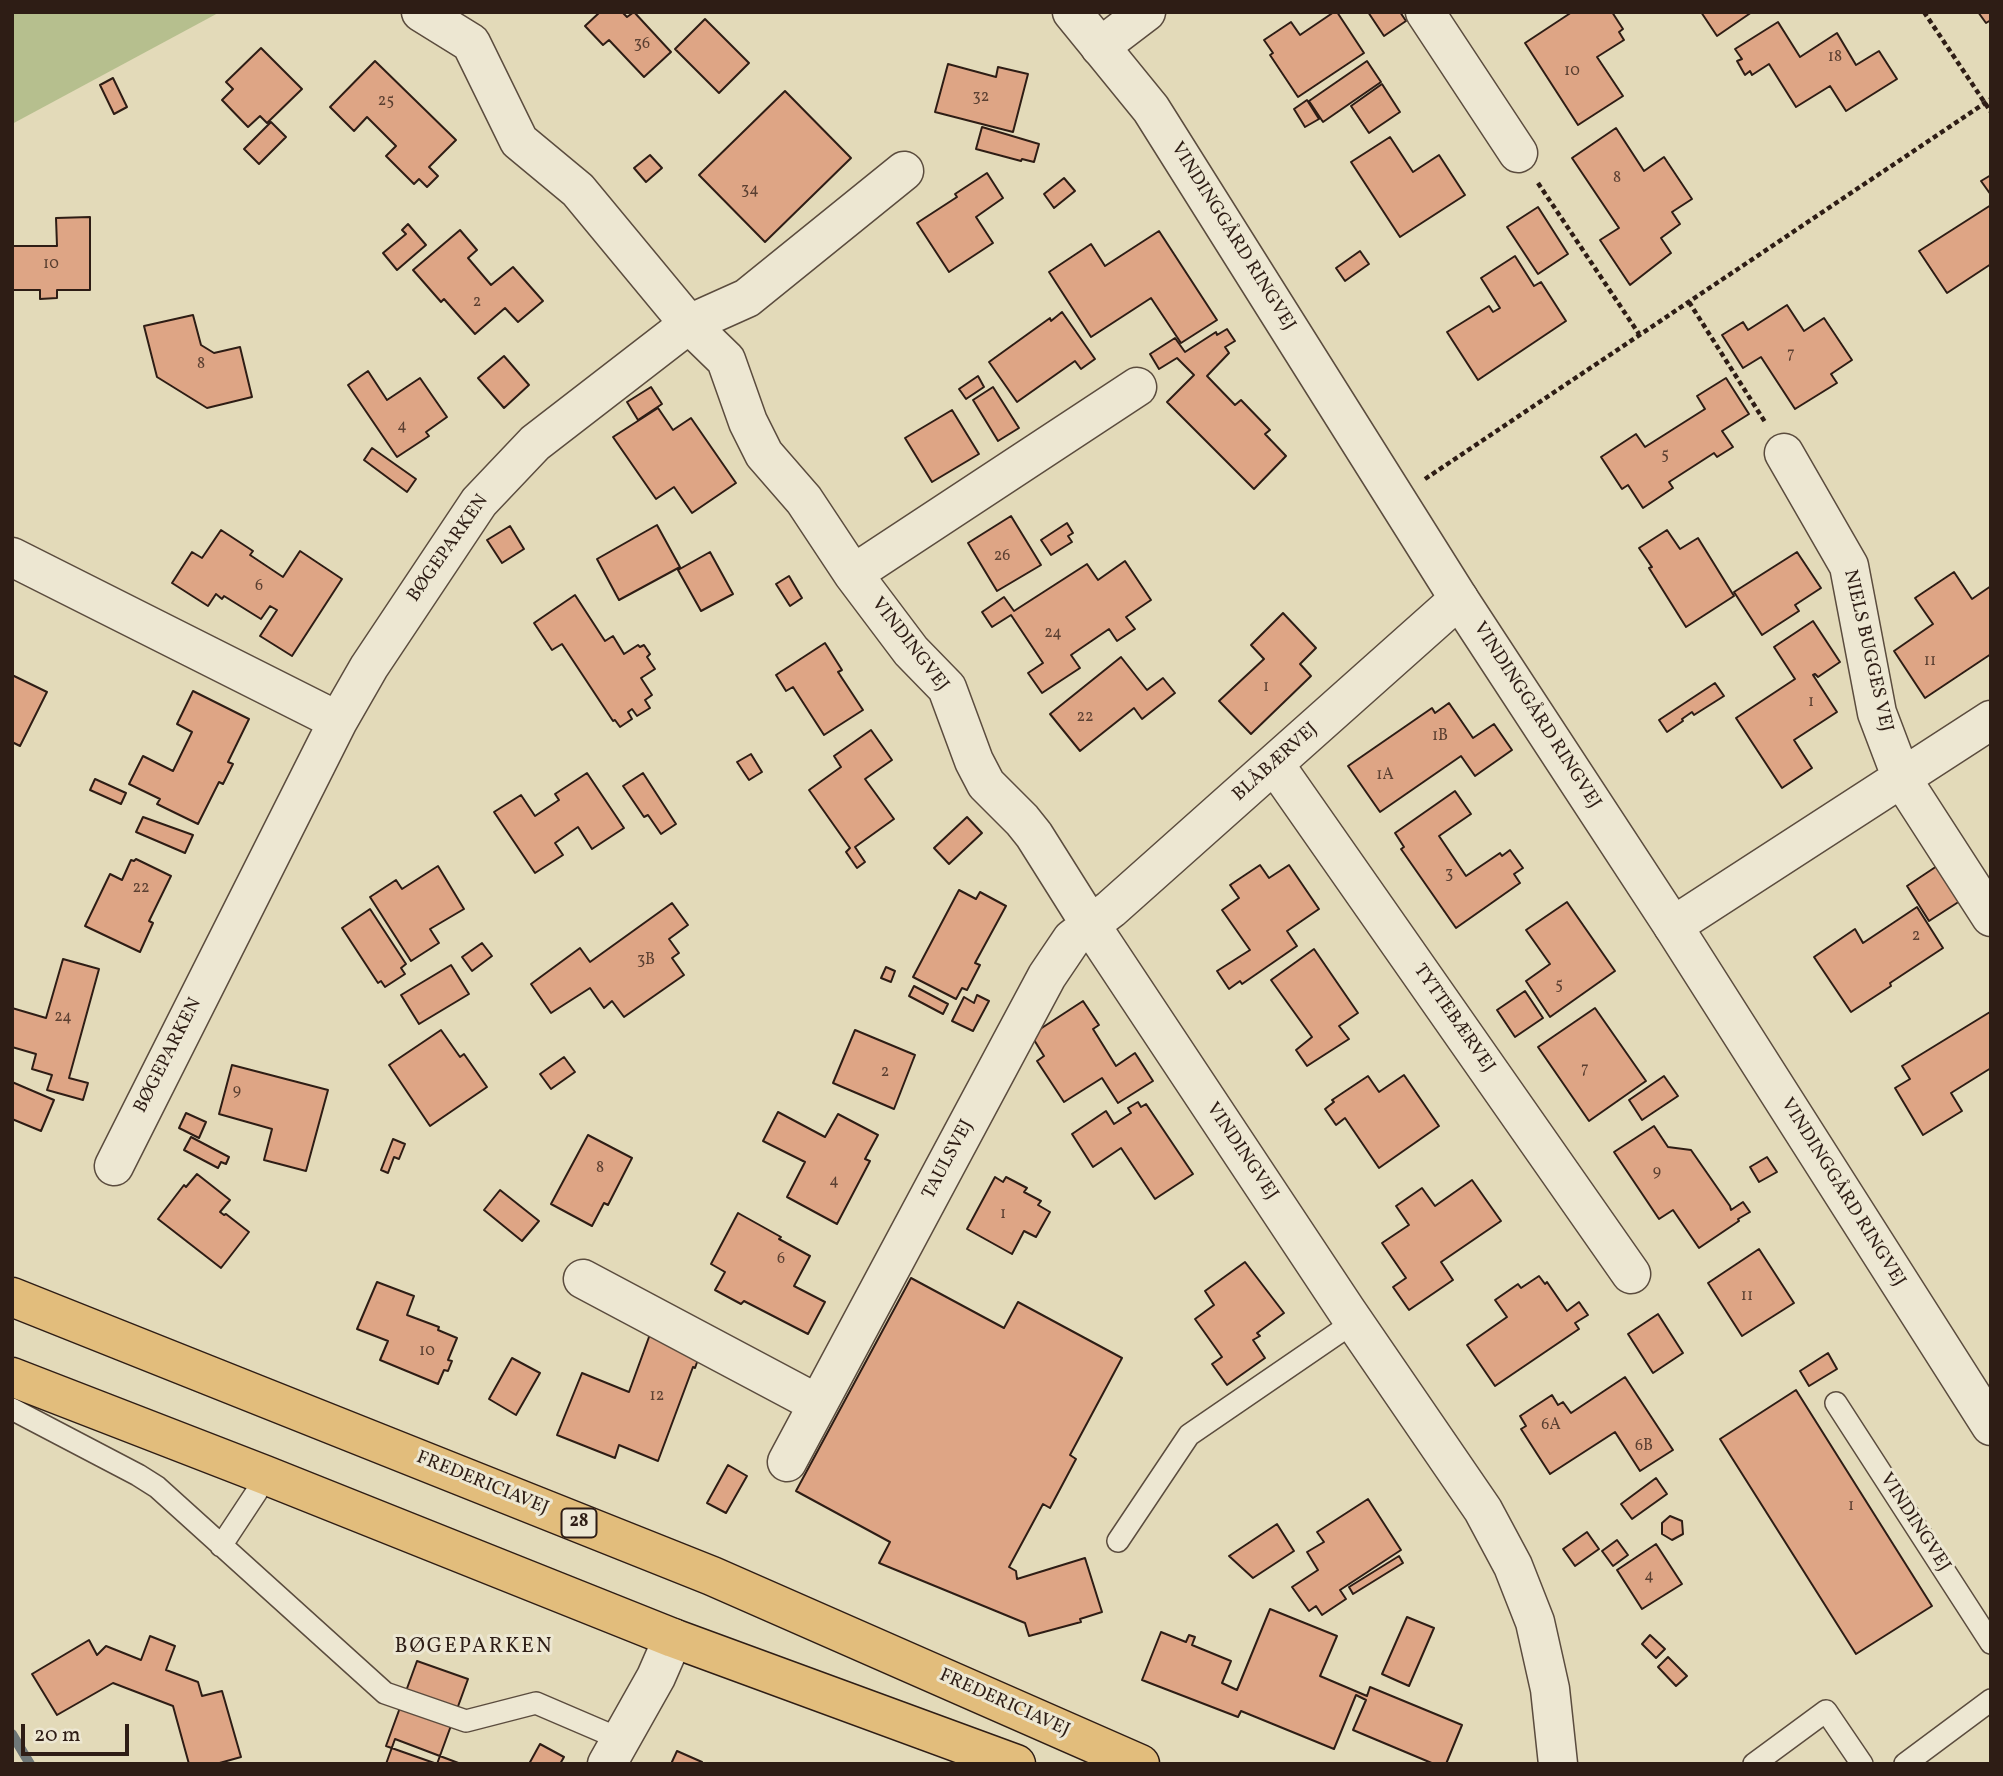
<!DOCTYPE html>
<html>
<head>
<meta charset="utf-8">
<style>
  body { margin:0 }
  #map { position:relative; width:2003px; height:1776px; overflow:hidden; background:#e3dab9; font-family:Vollkorn,serif }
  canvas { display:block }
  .frame { position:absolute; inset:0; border:14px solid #2e1d15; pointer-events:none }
  .scale { position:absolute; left:21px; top:1724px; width:108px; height:32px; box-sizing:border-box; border:4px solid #2e1d15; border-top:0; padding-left:9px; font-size:21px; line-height:24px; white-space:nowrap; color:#2e1d15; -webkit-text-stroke:5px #ede7d2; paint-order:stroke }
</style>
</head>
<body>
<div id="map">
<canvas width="2003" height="1776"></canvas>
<div class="frame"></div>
<div class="scale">20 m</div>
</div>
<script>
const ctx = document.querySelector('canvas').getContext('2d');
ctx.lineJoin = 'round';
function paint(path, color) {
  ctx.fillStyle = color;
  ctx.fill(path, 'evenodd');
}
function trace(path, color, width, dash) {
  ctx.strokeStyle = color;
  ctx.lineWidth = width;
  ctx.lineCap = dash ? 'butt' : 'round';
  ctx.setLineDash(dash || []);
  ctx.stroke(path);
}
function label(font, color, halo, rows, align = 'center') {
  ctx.font = font + ' Vollkorn,serif';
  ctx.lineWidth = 6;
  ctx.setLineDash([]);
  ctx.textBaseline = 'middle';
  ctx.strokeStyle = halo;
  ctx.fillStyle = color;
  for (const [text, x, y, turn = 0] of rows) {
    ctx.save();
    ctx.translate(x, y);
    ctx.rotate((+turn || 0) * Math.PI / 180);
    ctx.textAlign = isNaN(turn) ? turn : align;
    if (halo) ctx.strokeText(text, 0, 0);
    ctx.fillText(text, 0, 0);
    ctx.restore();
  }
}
paint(new Path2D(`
  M12,12H220L12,124Z`), '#b6bf8e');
trace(new Path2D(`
  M12,1734L30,1764`), '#707979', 10);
const building = new Path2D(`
  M600,12H622L627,17L634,12L671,52L644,77L609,40L603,45L585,26Z
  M1334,12H1337L1364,53L1298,97L1270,55L1273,53L1264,40L1291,22L1300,35Z
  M1368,12H1400L1406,21L1384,36Z
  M1572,12H1612L1623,29L1619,32L1624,40L1597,57L1623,96L1578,125L1525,43Z
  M1701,12H1752L1717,36Z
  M1978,12H1991V20L1986,23Z
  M705,19L749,63L719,93L675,49Z
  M1778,22L1800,57L1837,33L1856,65L1879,51L1897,79L1846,111L1830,86L1796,107L1769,64L1752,75L1750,71L1745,75L1737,61L1742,59L1735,49Z
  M261,48L302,89L267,123L260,116L248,127L222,100L233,89L226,82Z
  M375,61L456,140L429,167L438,176L427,187L419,179L414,184L386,156L396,146L367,117L354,131L330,107Z
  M1367,61L1381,82L1323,122L1309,101Z
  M948,64L996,77L998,67L1028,74L1013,132L935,112Z
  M113,78L127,107L114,114L100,85Z
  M1382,84L1400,112L1369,133L1351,106Z
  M785,91L851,158L765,242L699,175Z
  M1307,100L1319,119L1305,127L1294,109Z
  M271,122L286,137L259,164L244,149Z
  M982,127L1039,144L1034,162L1022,159L1021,161L976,149Z
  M1616,128L1644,171L1664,157L1692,199L1672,212L1680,224L1661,238L1671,253L1630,285L1600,240L1619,228L1572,158Z
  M1390,137L1413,172L1439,155L1465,195L1400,237L1351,162Z
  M650,155L662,168L646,182L634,168Z
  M987,173L1003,198L976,217L993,243L949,272L917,223L957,197L955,194Z
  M1991,175V195L1981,181Z
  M1064,178L1075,191L1054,208L1044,194Z
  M1991,205V264L1947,293L1919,251Z
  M1538,207L1568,254L1538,274L1507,227Z
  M90,217V290H57V298L40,299V290H12V246H57L56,218Z
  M408,224L426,245L397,270L383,253L406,234L402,230Z
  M460,230L477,250L468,258L491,285L513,267L543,301L518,322L505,308L475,334L444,299L441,302L413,270Z
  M1159,231L1217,320L1181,343L1151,298L1091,337L1049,272L1091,244L1105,266Z
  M1360,251L1369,264L1345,281L1336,268Z
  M1515,256L1534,286L1541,282L1566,321L1478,380L1447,332L1489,306L1493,312L1500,308L1481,278Z
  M1787,305L1804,331L1824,318L1852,360L1831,374L1837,383L1795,409L1761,357L1743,368L1722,335L1743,322L1748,330Z
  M1062,312L1095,359L1081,369L1075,361L1017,402L989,362L1050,318L1051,321Z
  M193,315L201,345L214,353L240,347L252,397L207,408L157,377L144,326Z
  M1227,329L1235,341L1225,347L1229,353L1207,376L1235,405L1241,400L1270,430L1265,434L1286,456L1254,489L1167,402L1194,375L1177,358L1159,369L1150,354L1175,338L1185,352L1216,332L1217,335Z
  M504,356L529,385L504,408L478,378Z
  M368,371L387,400L420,378L447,417L426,432L429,436L397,457L348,385Z
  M978,376L984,387L966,399L959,389Z
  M1726,378L1749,414L1722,431L1733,447L1717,457L1714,453L1669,482L1673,488L1643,508L1628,485L1622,489L1601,457L1636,434L1645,447L1705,409L1697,396Z
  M651,387L662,404L638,420L627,402Z
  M993,387L1019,428L998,441L973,400Z
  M658,408L673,430L691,418L736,483L692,513L674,487L656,499L613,437Z
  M952,410L979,454L932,482L905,438Z
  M372,448L416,479L407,492L364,460Z
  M1011,516L1041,565L997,591L968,543Z
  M1067,523L1073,533L1068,536L1072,542L1051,555L1041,540Z
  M657,525L680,567L619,600L597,559Z
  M510,526L524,549L502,563L487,540Z
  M221,530L253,551L250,555L283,577L300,551L342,579L292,656L260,636L277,610L270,606L261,619L224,596L222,599L216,594L208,606L172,583L192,552L202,558Z
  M1667,530L1680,549L1698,538L1734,596L1686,627L1649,568L1652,567L1639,548Z
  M710,552L733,594L701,611L678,570Z
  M1797,552L1821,588L1795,605L1799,611L1762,635L1734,592Z
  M1125,561L1151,600L1126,617L1135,629L1117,641L1109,629L1071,655L1080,668L1042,693L1028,673L1043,663L1011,615L992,627L982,612L1004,597L1014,611L1087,564L1098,580Z
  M1954,572L1972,599L1991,586V654L1925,698L1894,651L1933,624L1915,598Z
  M789,576L802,598L790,606L776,584Z
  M575,595L605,641L613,636L624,654L638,645L640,647L644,645L650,654L647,657L655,669L641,678L652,695L645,700L650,708L637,716L632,709L628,712L632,719L620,727L615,720L613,721L562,644L552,650L534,623Z
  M1283,613L1316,648L1300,664L1311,676L1251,734L1219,701L1264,659L1251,645Z
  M1813,621L1840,662L1818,677L1815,674L1813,675L1837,712L1794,740L1812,768L1782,788L1736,718L1795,679L1774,647Z
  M825,643L842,670L838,672L863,710L824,735L793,687L786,691L776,675Z
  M1121,657L1147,690L1163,678L1175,693L1142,719L1134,708L1080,751L1050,714Z
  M12,675L47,692L20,746L12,742Z
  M1715,683L1724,696L1694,715L1692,712L1682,719L1683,721L1667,732L1659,720Z
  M193,691L249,719L228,762L233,764L223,784L219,782L198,824L157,804L160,799L129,784L143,756L173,771L192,732L177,724Z
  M1449,703L1473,738L1494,724L1512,750L1475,776L1461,756L1380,812L1348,766L1432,708L1435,713Z
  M871,730L892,760L865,779L894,819L855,847L865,862L857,868L846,852L850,848L809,790L841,767L834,756Z
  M751,754L762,772L749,780L737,762Z
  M587,773L624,828L592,849L578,827L555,843L563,855L535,873L494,812L521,795L535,816L559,800L555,794Z
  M643,773L676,824L661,834L648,815L644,817L623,786Z
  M95,779L126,793L121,804L90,790Z
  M1455,791L1471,814L1439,836L1466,876L1500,853L1502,856L1510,850L1523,868L1514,874L1520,883L1456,928L1401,849L1404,847L1395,833Z
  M143,817L193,835L185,853L136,832Z
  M967,817L982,833L949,864L934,848Z
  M136,859L171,876L149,921L153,923L140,952L85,926L110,874L122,880L131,860L134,861Z
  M1260,865L1269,878L1289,865L1319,909L1287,931L1297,946L1242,984L1240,981L1229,989L1217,971L1250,950L1222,910L1239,898L1230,885Z
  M438,866L464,909L430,929L439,943L411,961L370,897L396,880L402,889Z
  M1937,866L1960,901L1929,921L1907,886Z
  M959,890L976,899L980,892L1006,906L975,963L980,965L967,990L962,988L956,999L913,977Z
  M1567,902L1615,971L1550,1017L1526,981L1550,964L1526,930Z
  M672,903L688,925L669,939L679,953L672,958L684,975L624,1017L612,1001L604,1008L590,988L551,1013L531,984L580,948L590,962Z
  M1917,907L1943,948L1890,983L1891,986L1851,1012L1814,957L1855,929L1863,943Z
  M370,909L406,964L401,968L405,974L385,987L381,981L378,983L342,928Z
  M482,943L492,956L472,971L462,957Z
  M1314,949L1358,1013L1339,1026L1349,1039L1307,1066L1296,1050L1312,1037L1271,980Z
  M63,959L99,969L69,1078L88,1083L83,1100L47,1090L52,1075L32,1069L36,1054L12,1047V1008L46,1018Z
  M451,965L469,994L419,1024L401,995Z
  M886,967L895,971L891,982L881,978Z
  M914,986L948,1004L943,1014L909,996Z
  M1525,991L1543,1018L1515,1037L1497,1010Z
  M977,995L989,1001L973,1031L952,1021L964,997L974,1003Z
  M1083,1001L1099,1025L1093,1029L1116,1066L1135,1053L1153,1081L1118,1103L1102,1078L1064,1102L1037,1061L1044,1056L1031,1035Z
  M1595,1008L1646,1081L1589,1121L1538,1047Z
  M1990,1012L1991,1068L1951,1093L1962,1111L1923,1135L1895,1088L1910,1079L1902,1066Z
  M441,1030L460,1057L464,1054L487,1087L430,1126L389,1065Z
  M855,1030L915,1055L894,1109L833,1083Z
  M564,1057L575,1072L551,1089L540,1074Z
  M232,1065L328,1090L306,1171L264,1160L272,1129L219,1114Z
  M1404,1075L1439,1126L1379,1168L1345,1118L1336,1125L1325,1109L1334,1102L1332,1100L1368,1076L1379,1092Z
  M1664,1076L1678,1096L1642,1120L1629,1100Z
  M12,1082L54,1100L41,1131L12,1119Z
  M1138,1102L1141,1107L1146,1104L1193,1174L1155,1199L1121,1148L1093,1167L1072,1134L1106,1111L1114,1124L1131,1113L1128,1108Z
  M778,1112L825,1137L838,1114L878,1135L865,1159L870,1161L837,1224L787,1197L805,1162L763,1141Z
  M186,1113L206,1122L199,1138L179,1128Z
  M1654,1126L1668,1147L1691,1150L1730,1206L1731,1210L1743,1202L1750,1212L1738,1219L1739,1221L1699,1248L1673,1210L1659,1219L1614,1152Z
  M588,1135L632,1158L608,1205L604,1203L592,1226L551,1204Z
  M191,1137L229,1157L226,1164L221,1162L218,1168L184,1150Z
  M393,1139L405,1144L399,1159L394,1157L388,1173L381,1170Z
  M1767,1157L1777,1172L1759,1182L1750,1167Z
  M197,1174L230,1200L220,1212L224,1215L226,1214L249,1232L221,1268L158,1219L184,1185L186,1187Z
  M995,1177L1003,1182L1006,1177L1027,1188L1024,1192L1041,1201L1038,1205L1050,1212L1036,1237L1024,1231L1012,1254L967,1229Z
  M1472,1180L1501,1221L1441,1262L1453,1280L1409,1310L1393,1287L1406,1278L1382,1243L1409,1225L1396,1206L1422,1188L1435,1206Z
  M500,1190L539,1221L522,1241L484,1210Z
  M738,1213L781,1237L779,1239L810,1256L794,1286L825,1302L808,1334L744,1301L741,1304L715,1290L725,1272L711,1264Z
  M1759,1249L1794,1303L1742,1336L1708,1283Z
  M1245,1262L1284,1313L1257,1333L1260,1336L1253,1340L1265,1358L1227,1385L1212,1364L1222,1357L1195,1319L1214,1305L1205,1291Z
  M1539,1276L1545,1284L1547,1282L1567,1311L1579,1302L1588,1315L1575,1323L1579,1329L1495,1386L1467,1345L1507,1317L1495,1300L1518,1284L1521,1288Z
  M911,1278L1004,1328L1018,1302L1122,1358L1070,1455L1076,1459L1050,1508L1043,1504L1009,1567L1016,1571L1017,1579L1085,1558L1102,1612L1080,1619L1081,1622L1029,1636L1025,1623L879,1563L890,1542L796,1491Z
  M377,1282L414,1296L407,1315L439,1327L438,1330L457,1338L448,1360L452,1361L448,1371L444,1370L438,1384L380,1360L388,1341L357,1329Z
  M1658,1314L1683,1353L1653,1373L1628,1334Z
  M653,1326L701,1351L695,1368L693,1367L658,1461L619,1445L615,1458L557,1435L582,1373L629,1392Z
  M1828,1353L1837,1369L1809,1386L1800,1371Z
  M512,1358L540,1373L516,1415L489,1399Z
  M1625,1377L1673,1450L1640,1471L1615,1432L1550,1474L1521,1429L1526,1426L1520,1416L1552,1395L1558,1405L1563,1402L1571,1413Z
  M1796,1390L1932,1606L1856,1654L1720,1439Z
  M728,1465L747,1476L726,1513L707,1503Z
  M1656,1478L1667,1494L1632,1519L1621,1504Z
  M1368,1499L1401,1550L1340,1590L1346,1599L1322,1615L1316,1606L1309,1611L1292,1587L1318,1570L1307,1552L1324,1542L1317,1532Z
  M1670,1516L1682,1521L1683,1534L1672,1540L1662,1534V1523Z
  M1277,1524L1294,1551L1253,1578L1229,1556Z
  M1587,1532L1599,1549L1575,1566L1563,1549Z
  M1617,1540L1628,1555L1613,1566L1602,1551Z
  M1656,1544L1682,1584L1642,1609L1617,1570Z
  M1399,1556L1403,1563L1353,1594L1349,1587Z
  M1270,1609L1337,1636L1320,1676L1367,1696L1370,1687L1462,1725L1446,1764H1434L1353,1730L1366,1700L1356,1695L1334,1749L1241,1711L1238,1717L1142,1680L1161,1632L1186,1642L1189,1635L1195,1637L1192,1645L1231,1661L1222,1683L1237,1690Z
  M1407,1617L1434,1628L1409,1686L1382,1674Z
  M1650,1635L1665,1649L1656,1658L1642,1644Z
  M150,1636L175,1646L166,1670L198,1682L202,1696L222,1691L241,1757L216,1764H189L173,1706L113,1683L57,1715L32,1674L89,1640L97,1655L106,1646L141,1660Z
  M1668,1657L1687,1676L1676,1686L1658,1667Z
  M417,1661L468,1679L437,1764L386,1746Z
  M395,1739L461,1764H386Z
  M540,1744L564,1757L560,1764H529Z
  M677,1751L702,1762L701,1764H671Z`);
paint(building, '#dea585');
trace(building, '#2e1d15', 2);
const service = new Path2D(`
  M1836,1403L1991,1643
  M12,1409L138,1475L157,1487L385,1693L466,1721L536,1703L620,1739
  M1118,1541L1189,1435L1354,1322
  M221,1546L256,1493L265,1475
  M1754,1764L1826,1711L1862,1764
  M1905,1764L1991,1700`);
const minor = new Path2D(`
  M421,12L471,43L519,141L578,190L689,324L726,360L748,422L764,454L804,500L853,574L911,651L947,688L974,761L986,784L1022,820L1034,835L1090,924L1346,1310L1483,1510L1513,1566L1535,1622L1550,1689L1558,1764
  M1425,12L1518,153
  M1100,47L1146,12
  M1784,453L1849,566L1877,713L1902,779L1991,917
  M12,557L338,721
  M853,574L1137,387
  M1275,765L1631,1274
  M1673,926L1991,720
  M114,1166L338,721L369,667L479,502L535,443L689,324L747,298L904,171
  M583,1279L818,1404
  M787,1462L1047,976L1072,939L1111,909L1459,599
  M607,1764L656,1677L673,1638`);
const tertiary = new Path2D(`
  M1072,12L1151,109L1459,599L1673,926L1991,1426`);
const primary = new Path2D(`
  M12,1297L712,1576L1140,1764
  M12,1377L265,1475L673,1638L1016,1764`);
trace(service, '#5b4c3e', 24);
trace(minor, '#5b4c3e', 41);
trace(tertiary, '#5b4c3e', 41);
trace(primary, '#2e1d15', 41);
trace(new Path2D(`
  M1924,12L1991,112
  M1538,183L1639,334
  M1689,302L1765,422
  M1425,479L1991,99`), '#2e1d15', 4.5, [5, 3.5]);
trace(service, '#ede7d2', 21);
trace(minor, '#ede7d2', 38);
trace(tertiary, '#ede7d2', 38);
trace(primary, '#e2bd7c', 38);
label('16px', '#5a3f31', null, [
  ["36",642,45],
  ["18",1835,58],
  ["10",1572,72],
  ["32",981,98],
  ["25",386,102],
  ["8",1617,179],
  ["34",750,191],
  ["10",51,265],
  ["2",477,303],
  ["7",1791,355],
  ["8",201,365],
  ["4",402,427],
  ["5",1665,456],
  ["26",1002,557],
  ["6",259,587],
  ["24",1053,634],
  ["11",1930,662],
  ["1",1266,688],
  ["1",1811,703],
  ["22",1085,718],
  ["1B",1440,737],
  ["1A",1385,776],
  ["3",1449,875],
  ["22",141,889],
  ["2",1916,937],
  ["3B",646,961],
  ["5",1559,986],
  ["24",63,1018],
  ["7",1585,1070],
  ["2",885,1073],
  ["9",237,1092],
  ["8",600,1169],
  ["9",1657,1173],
  ["4",834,1182],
  ["1",1003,1215],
  ["6",781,1260],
  ["11",1747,1297],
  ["10",427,1352],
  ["12",657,1397],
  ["6A",1551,1426],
  ["6B",1644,1447],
  ["1",1851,1507],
  ["4",1649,1577]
]);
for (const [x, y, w] of [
  [579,1523,35]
]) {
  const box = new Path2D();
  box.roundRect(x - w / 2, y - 14.5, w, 29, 5);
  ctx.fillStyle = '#ede7d2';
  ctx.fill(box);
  trace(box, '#2e1d15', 2);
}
label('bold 18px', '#2e1d15', null, [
  ["28",579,1523]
]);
label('19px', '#2e1d15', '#ede7d2', [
  ["VINDINGGÅRD RINGVEJ",1232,237,58],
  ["BØGEPARKEN",449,549,-55],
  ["VINDINGVEJ",909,645,52],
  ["NIELS BUGGES VEJ",1867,651,77],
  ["VINDINGGÅRD RINGVEJ",1536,716,57],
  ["BLÅBÆRVEJ",1276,763,-42],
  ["TYTTEBÆRVEJ",1453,1019,55],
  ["BØGEPARKEN",169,1056,-63],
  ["VINDINGVEJ",1241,1152,56],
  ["TAULSVEJ",949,1160,-62],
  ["VINDINGGÅRD RINGVEJ",1842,1193,58],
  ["FREDERICIAVEJ",482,1484,22],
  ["VINDINGVEJ",1914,1523,57],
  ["FREDERICIAVEJ",1004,1704,24]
]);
ctx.letterSpacing = '2px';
label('21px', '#2e1d15', '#ede7d2', [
  ["BØGEPARKEN",474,1648]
]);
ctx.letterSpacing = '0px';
</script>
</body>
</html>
